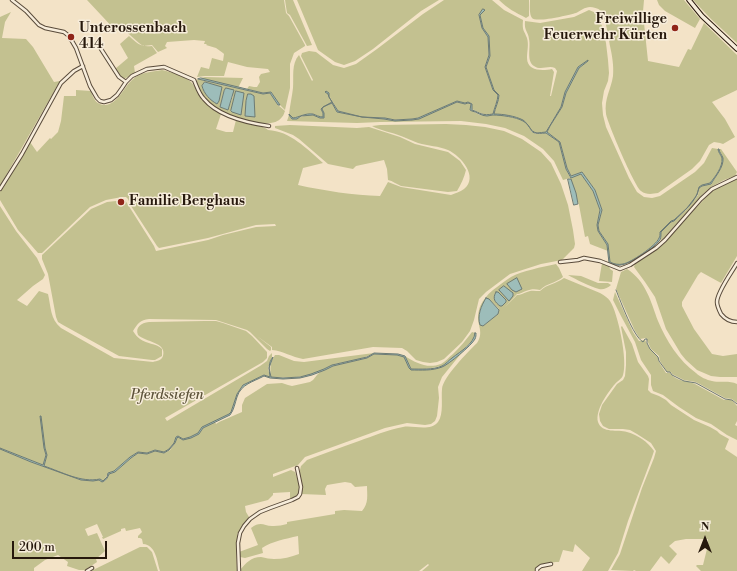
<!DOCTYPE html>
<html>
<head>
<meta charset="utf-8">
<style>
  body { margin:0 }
  #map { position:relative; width:737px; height:571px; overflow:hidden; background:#f3e3c7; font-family:"Libre Bodoni",serif }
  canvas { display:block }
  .north { position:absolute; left:685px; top:519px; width:40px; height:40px; -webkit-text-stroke:3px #f7eddb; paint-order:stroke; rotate:0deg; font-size:11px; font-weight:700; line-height:16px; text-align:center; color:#26180c }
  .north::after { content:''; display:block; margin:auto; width:14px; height:18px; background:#26180c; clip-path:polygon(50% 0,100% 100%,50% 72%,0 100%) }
  .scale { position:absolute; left:12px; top:541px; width:95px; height:18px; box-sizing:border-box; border:2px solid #26180c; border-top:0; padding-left:5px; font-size:12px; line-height:14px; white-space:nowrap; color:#26180c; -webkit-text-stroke:3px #f7eddb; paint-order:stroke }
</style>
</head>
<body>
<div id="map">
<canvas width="737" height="571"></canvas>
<div class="north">N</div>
<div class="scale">200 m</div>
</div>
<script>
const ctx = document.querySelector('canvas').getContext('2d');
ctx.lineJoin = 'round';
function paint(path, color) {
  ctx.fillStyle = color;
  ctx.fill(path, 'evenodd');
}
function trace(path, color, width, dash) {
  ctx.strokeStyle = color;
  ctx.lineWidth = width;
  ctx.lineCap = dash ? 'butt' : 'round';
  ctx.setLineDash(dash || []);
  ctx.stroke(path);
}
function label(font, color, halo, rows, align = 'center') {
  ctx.font = font + ' "Libre Bodoni",serif';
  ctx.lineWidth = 3;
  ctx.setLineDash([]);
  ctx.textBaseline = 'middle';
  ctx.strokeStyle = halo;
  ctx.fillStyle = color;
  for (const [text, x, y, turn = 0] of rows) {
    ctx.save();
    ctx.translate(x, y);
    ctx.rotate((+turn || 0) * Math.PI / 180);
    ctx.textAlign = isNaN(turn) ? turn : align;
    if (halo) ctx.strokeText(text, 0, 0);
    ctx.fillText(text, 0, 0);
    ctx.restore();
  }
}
paint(new Path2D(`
  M87,0H284L286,13L289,16L305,45V46L294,53L290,64V88L285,110L279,104L271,92L263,93L247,89L249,86L254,87H257L260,82L259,77L261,74L270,72L268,69L247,67L228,62L224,76H205L197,77L201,67L209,69L212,58L223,61L224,54L223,53L216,48L206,45L207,44H204L205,41L194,40L167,42L165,46L167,48L158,52L152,45L143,46L139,43L121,27L116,31Z
  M285,0H293L312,45L307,46L290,15L287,13Z
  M297,0H439L421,11L373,49L355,61L344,65L335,62L318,50Z
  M444,0H492L504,10L523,20C522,31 524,30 527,38C529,45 527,51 527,58C527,71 542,71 552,69L554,72L550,96H551L557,71L555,68C548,65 541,71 534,66C526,61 531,47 529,39C528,31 524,31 525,21L540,23L574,17L589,10L596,13L600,18L606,43L608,60L609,73L608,81L604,91L602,103L603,115L606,127L629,178L637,192L644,197L652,198L660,196L695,172L704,163L712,148L718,149C718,152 721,155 722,158C723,167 715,177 710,183L702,185L699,187L697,195L687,208L674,220L671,221L660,232C660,234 660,237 659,238C656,246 630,263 623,264C618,265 614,264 610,262L608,244L599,231L598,225L602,210L595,190L582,172L571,176L567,168L560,142L547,132L550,126L562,107L566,93L579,68L588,61L578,67L565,92L561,107L549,126L546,132C543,132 540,133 537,133C530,132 528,123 523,120C514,116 503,114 494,114C495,108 499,100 499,95L494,90L486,67L490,56L489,37L483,28L480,15L484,10L479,15L482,28L488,37L489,55L485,67L493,90L498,95C498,100 494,109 493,114C483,115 480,113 472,109V104L468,102L465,103L457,101L418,118L412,119L395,120L385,118L362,117L338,111L328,94L329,97L332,102L323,107L321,109L323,113V117C319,117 317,115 313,114C305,113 300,117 293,118L289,114C290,105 292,97 293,88C294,77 291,64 299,55L312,81L313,80L301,56L302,53L309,51L316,52L333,65L344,68L356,64L377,49L423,14Z
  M499,0H529V16L526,18C515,12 508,9 499,0Z
  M530,0H644L642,23H644L648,61L679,67L688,49L691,50L704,23L737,55V90L712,102L725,119L735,137L723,144L720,143L714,142L709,145L700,161L692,169L658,193C652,194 646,195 641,191C634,185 608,124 606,114C604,98 611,90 613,76C614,66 612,55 610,46C609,39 605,15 601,11C598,8 593,7 590,7C585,7 580,11 576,13C569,15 536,23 532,18C529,14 530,5 530,0Z
  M657,0H684L700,19L695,28L665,11L659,5Z
  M693,0H737V43L711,19Z
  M11,12L5,22L2,38L26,39L33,47L54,82L60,81L0,186V17Z
  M129,36C138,44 140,47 152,46L157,53L134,66L135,73L124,79L120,76L115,69L128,58L120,44Z
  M162,70C171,72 184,76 191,82C196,87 198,95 203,100C208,106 214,110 221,114L216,129L226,132H233L236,120C245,123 263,125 268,130C290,131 307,149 323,163L303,168L298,185C325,191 353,195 380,196L388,182L401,187L451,195C455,193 460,192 464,189C479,177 461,156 448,150C439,146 428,146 418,143C412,141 407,138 401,136C392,132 381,131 372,126L380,125L446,124L466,125L485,127L504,131L522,139L541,152L551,163L561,184L568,205L573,230L575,244L574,248L562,260L541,264L510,274L486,292L479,299L474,320L470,331L462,342L444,359L437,362L430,363L423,362L416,360L407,351L402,348L373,347L303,359C292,357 283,351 272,350V347L257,336L271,347V350L270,351L267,349L250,332L247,330L216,320L149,319C140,320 138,323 133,331C135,334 137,337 140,339C146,344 156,343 162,349V356L155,360H152L119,356L63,325L58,322L56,317L48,274L42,259V255L91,209L107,202L125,200L154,246L156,251L208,240L223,235L256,227L276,226L275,224L256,225L208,238L159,248L157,246L131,206L128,199L126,197H122L106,200L90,207L42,253H38L18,230L0,200V192L30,142L37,152L50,138L51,139L58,132L61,121L64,96H76V90L91,91C93,98 96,105 105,105C118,104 124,87 132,80C140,72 152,72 162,70Z
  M205,77L243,78L238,88L201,78Z
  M198,79L263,94L270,93L278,105L285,111C284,113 284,115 282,117C271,133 225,115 212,105C204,99 200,91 196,82ZM205,82L209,83L217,104L207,95L203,84ZM224,91L233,96L228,110L220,107Z
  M457,102L465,104L468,103L471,105L470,110L480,115L486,116L493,115H502L522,120L526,123L532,132L536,134L546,133L559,142L566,169L570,177L581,174L593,191L600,210L597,225L598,231L607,245L608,251L595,246L590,244L588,236L585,237L579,205L570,178L563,180L554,161L543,149L524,136L505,128L486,124L461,121L380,122L357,123L287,121L289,115L292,119C300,119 305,114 313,115C317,116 319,118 324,118V113L322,109L323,107L332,103L337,112L362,117L384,119L395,121L412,120Z
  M290,125L357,128L369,127L400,137L415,144L448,152L460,161L466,170C464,178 461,184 457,191L448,192L401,186C396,184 393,181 388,180L387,169L384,160L356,166L353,169L328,164L299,139L293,135L275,128V126Z
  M719,149H721L737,172L735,176L724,180L711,187L703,194L663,239L659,241L661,238V232L671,222L674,221L687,209L698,195L699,188L702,186L711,184C716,177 724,167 722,158C722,155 719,152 719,149Z
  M737,179V256L721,283L701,272L698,275L682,302V306L694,329L712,354L723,356L737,354V377H720L711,376L697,370L686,360L681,354L666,329L655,297L645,282L634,267L635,263L646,257L666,241L681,224L712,191L729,182Z
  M0,206L16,231L37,258L45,275L43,279L33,286L17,300L27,306L39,291L48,294C51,307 50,319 61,328L114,358L153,362C157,361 162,360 163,356C167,342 145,342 138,335C135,327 141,323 149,322L205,321H216L223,323L246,331L252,336L267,352V358L263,362L165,418L167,421L260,366L267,361L269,356L272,353V358L268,368L270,377L264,375L243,385L237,394L231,412L229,414L203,427L199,433L190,437L183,439L178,436L176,437L174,443L169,449L164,452L155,450L147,453L138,452L130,457L114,471L108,473L104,481H103L100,479C81,483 62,472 44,466L47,455L45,448H44L46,455L43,465L0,448Z
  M602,263L609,266L610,269L613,271L612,282L599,281Z
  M556,264L559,268L563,277C556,283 547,283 540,290C535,289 531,289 526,291C522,292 521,294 517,294L505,307L517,295C521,295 523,293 527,292C531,290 535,291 540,291C547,284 556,284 564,278L600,293C604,295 608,298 610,301C618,313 628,361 623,375C622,379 617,381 615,384C608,392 595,410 598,422C602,434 618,429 627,432C638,435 648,442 654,451L652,457L628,521L618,553L608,571H582L590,558L575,544L573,552L563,550L559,562C551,562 539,564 535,571H422L429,565L428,564L419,571H240V570C246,563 251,557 261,557C266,558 270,559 274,559C283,559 291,557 299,554L298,536C285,539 273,541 262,548L263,553L245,558L240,557L239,552L258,545L251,528C262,520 264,527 274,526C278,526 283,525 287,524V522L335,514V511L344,510L362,511C369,503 367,495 367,486L355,487L351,483L345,482L327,485L325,489L326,495L301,494L303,487L299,474L301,466L307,460C324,454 341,447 359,441C373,436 387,430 403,427C413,425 430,432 438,422C444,414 441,398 442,389C443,377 468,352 477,343C485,330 475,325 479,310C481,302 487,295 493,290C499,286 504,281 511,277C522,271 542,267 556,264ZM489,299L499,309L498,314L483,326C478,321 478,312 482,307C484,304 487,301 489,299Z
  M627,269C646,281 651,302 658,321C666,340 679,361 696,373C700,377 707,380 712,381C721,383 729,380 737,384V403L732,399L725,398L696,382L684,380L672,374L671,372H667L660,361L659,356L651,349L646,338L640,339L635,331L616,289L621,272Z
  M568,275L581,276L598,283H608L611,285C608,288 603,290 599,289C591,287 575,279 568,275Z
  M615,292L633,332L639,341L645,340L650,349L658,357L659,362L666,373H670C677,382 686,380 695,384L724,400H732L737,406V421L735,425L737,426V440L727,435L711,424L696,418L679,407L663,395L653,391L651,385V375L641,360L635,342L621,316L613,300Z
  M622,326L632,344L638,362L648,376L649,379L648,390L651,393L659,396L666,400L671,405L694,420L710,427L717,431L720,434L729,439L725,449L737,457V571H701L696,566L697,565H703L707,549L708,539H686L675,541L669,546L677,554L669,564L661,556L650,571H636L634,570L633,571L611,570L620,554L642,488L654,458L656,451L651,443L637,434L630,430L623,429H609L603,426L600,421L599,414L602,405L617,384L623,380L625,376L626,365V352L621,327Z
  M472,332L475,333V338L463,350L442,366L426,369H411L410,368L405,356C416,363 427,369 441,364C445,362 449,357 453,354C460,347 466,340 472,332Z
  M464,350L442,377L438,387L439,398L437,416L435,421L431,424L425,425L407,423L385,428L305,457L298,465L273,474V477L291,470L295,472C299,484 305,494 290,500V492L273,493V495L268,500L245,506L246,512L249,517L243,525L239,534L238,533L237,534L238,535L236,545L237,571H160C157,561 156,545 143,544L142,539L140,538H138V536L142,532L140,528L126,531L125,528L121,529V531L103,539L102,537H103L97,524L85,529L88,536L97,533L105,551L96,559L97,562L85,570H79L67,566L68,562L58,555L45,560L34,568V571H0V449L31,462L81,480L93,481L99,480L103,482C106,481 108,477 109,474L115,472L131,458L138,453L147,454L155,451L164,453L170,450L175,443L177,438L178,437L183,440L199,434L203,428L215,422L216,424L219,422L242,412V405L245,398L267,384L282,383L288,385L292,386L310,382L313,380L317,375L321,371L333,366L367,358L374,354L397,355L405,357L409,368L411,370C421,370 433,371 443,366C447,364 450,361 453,358C457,355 461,353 464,350Z
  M374,353C362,360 348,361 335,364C327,367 320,372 312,374C299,378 285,378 271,377C270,369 270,362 275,355H279L294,361L304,362Z
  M140,547H147L152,552L158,571H91Z`), '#c3c190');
const water = new Path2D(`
  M483,9L485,10L480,15L483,28L489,36L490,56L486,67L494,90L499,95C499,101 495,108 494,114C503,114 515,116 523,120C528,123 530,132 537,133C540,133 543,132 546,132L561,107L565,92L578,67L588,60V61L579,68L566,93L562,107L550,126L547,132L560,142L567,168L571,176L582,172L595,190L602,210L598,225L599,231L608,244L610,262C614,264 618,265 623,264C630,263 656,246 659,238C660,237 660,234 660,232L671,221L674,220L687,208L697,195L699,187L702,185L710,183C715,177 723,167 722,158C721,155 718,152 718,149H719C719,152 722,155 723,158C724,167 715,177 711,184L702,186L699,188C696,202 684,211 674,221L671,222L661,232C661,236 661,239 659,241C653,249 630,264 621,265C617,266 613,264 609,263L607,245L598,231L597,225L600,210L593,191L581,174L571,178L566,169L559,142L546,133C525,135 536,129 523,121C516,117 501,115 493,115C491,115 489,116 487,116C481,116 477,112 472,111L470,110L471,104L468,103L465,104L457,102L419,119L412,120L395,121L384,119L362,117L337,112L332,103L323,107L322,109L324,113V118H320L313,115L301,116L297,119H292L289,115V114L293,118C300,117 305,113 313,114C316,115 319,117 323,117V113L321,109L323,107L332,102L329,97L328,94L325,92L326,91L329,93V97L338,111L362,117L385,118L395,120L412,119L418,118L457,101L465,103L468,102L472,104V110C481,113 482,116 493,114C494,109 498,100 498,95L493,90L485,67L489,55L488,37L482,28L479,15Z
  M201,78L263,93L271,92L280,105H278L270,93L263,94L198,79Z
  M205,82L222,87L219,101L217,104C210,100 204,94 202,86Z
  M226,88L234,90L228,110L220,107L224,91Z
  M236,91L244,93L241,115L232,112L231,111Z
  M248,94H251L254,96L255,117L245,116L246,101Z
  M568,179H571L576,193L578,204L574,205Z
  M517,278L522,289L516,292L512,290L507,284Z
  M504,286L513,293V296L509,301L499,290Z
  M496,292H498L506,300V302L502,306H500C495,302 492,299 496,292Z
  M486,298L489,299L499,310L498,314L483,326L480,325C477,316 481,306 486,298Z
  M475,333H476C476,335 476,337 475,339C472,345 448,365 442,367C432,371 421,370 411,370L409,368L404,357L397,355L374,354L367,358L333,366L325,370L312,375L300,378L283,379L270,378L264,376C253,382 241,384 237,397C235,403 234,410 230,415L203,428L199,434L191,438L183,440L178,437L177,438L175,443L169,450L164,453L155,451L147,454L138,453L131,458L115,472L109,474C108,477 106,481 102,482L99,480L93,481L81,480L31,462L0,449V448L43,465L46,455L44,448L40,416H41L45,448L47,455L44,466C62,472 81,483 100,479L103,481L107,477L108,473L114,471L130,457L138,452L147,453L155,450L164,452L169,449L174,443L176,437L178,436L183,439L190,437L198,433L202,427L229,414L231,412L237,394L243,385L264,375L270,377C269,369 268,363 273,357L269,368L271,377L283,378L300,377L311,374L324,369L332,365L367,357L374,353L398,354L405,356L411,369C421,369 433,370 442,366C446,364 449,360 452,358C461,351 474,344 475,333Z`);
paint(water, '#9dbdba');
trace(water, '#6d7b74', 1);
trace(new Path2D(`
  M616,290C621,302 633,336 643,342L645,339H647V343L650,349L658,357L659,361L667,372H670L672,375L684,381L696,383L725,399L732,400L737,404`), '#6d7b74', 1);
const street = new Path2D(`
  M12,0L26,11L39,25L45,28L64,32L69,36L76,48L90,86L97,98L100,101L104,102L111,100L117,95L122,88L126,82L132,76L147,69L164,67L194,80C197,87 199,94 204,99C218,116 248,123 269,126
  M101,49L119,77L126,82
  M0,189L22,154L61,83L74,71L83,66
  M560,262L578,260L584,258L600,261L620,269L630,265L656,248L665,240L701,199L712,189L737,177
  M737,263C732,272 717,292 717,302C717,306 719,310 721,314C725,319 730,322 737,322
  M87,571L92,568
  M239,571L238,543L240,533L244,526L250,519L260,512L270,508L292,500L298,497L300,494L301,487L297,468
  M537,571V569L541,566L551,564`);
const secondary = new Path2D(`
  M689,0L702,16L737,49`);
trace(street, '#594b3b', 4.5);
trace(secondary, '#26180c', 5.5);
trace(street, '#f7eddb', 2.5);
trace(secondary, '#f7eddb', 3.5);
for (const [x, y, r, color] of [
  [675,28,4,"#8f2418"],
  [71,37,4,"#8f2418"],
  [121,202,4,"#8f2418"]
]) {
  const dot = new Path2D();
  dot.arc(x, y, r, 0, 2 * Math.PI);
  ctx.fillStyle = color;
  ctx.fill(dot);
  trace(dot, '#f7eddb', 1.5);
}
label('bold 14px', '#26180c', '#f7eddb', [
  ["Freiwillige",667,20,"right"],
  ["Feuerwehr Kürten",667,36,"right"],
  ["Unterossenbach",79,29],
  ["414",79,45],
  ["Familie Berghaus",129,202]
], 'left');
label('italic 14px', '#5d533a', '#f7eddb', [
  ["Pferdssiefen",167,396]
]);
</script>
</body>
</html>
